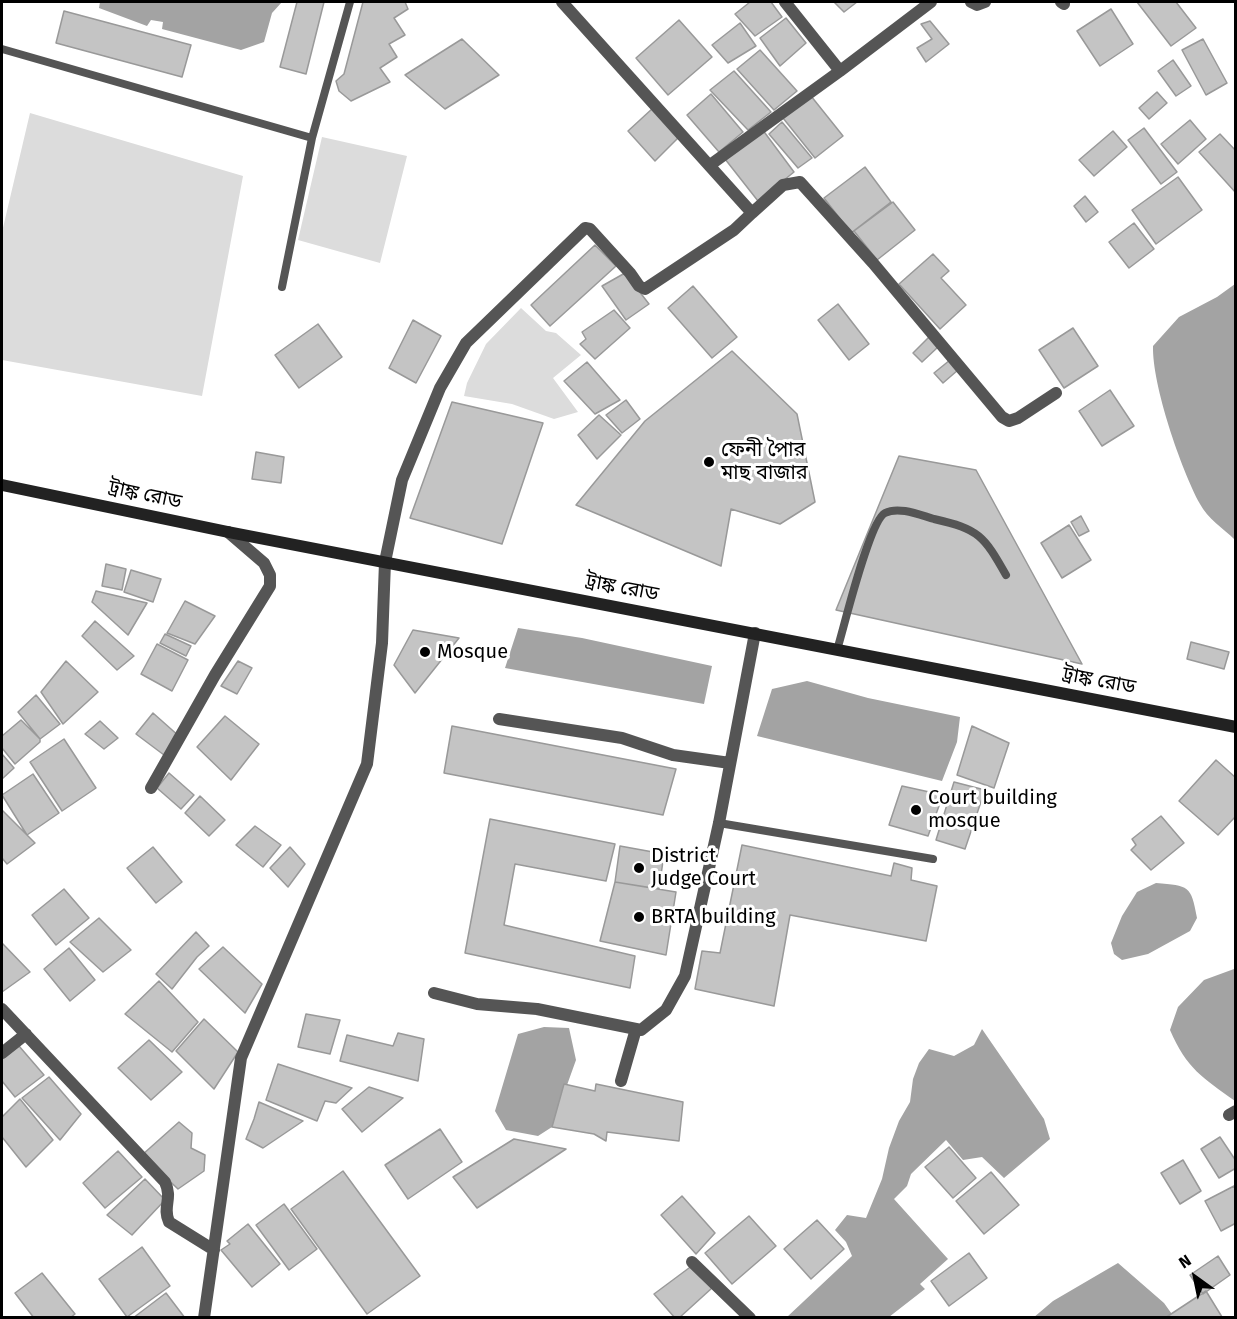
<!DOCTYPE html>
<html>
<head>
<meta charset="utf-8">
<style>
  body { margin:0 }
  #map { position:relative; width:1237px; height:1319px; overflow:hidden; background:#fff; font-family:"Fira Sans",sans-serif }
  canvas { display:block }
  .frame { position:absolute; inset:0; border:3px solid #000; pointer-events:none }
  .north { position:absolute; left:1165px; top:1247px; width:60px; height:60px; -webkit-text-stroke:4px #fff; paint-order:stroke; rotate:327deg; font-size:16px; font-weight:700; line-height:24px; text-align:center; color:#000 }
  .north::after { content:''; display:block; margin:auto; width:21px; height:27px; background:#000; clip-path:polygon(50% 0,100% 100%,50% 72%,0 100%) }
</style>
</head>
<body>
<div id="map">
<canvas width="1237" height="1319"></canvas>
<div class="frame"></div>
<div class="north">N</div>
</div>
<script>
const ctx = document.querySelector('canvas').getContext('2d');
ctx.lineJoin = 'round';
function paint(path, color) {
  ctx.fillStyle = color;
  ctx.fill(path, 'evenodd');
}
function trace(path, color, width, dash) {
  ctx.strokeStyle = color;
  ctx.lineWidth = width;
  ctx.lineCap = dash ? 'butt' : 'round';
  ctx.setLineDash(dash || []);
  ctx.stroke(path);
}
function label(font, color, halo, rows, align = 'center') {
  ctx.font = font + ' "Fira Sans","Noto Sans Bengali",sans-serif';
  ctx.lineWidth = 6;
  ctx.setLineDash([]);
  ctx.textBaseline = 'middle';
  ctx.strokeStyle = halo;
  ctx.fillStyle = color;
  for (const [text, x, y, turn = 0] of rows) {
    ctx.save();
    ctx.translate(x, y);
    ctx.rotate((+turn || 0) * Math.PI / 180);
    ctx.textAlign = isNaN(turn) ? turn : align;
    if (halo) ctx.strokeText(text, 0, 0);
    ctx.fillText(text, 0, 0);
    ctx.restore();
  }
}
paint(new Path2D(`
  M30,113L243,176L202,396L2,360V232Z
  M322,137L407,156L380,263L298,240Z
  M521,308L546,331L556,333L581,355L553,378L578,412L554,419L512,404L464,396L467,383L486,344Z`), '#dcdcdc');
paint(new Path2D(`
  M100,2H282L272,13L264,42L241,50L162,29L163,22L151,20L147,26L99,8Z
  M1235,284V540C1224,529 1207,518 1200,504C1181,469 1152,385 1153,346L1179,317L1217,297Z
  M518,628L582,638L712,666L704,704L505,668Z
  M807,681L868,698L960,717L957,742L942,781L757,736L772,689Z
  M1156,883C1189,886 1191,885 1197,918L1190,931L1148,954L1122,960L1114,954L1111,943L1122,916L1137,892Z
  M1234,969L1236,970L1235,1101C1202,1077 1187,1069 1170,1030L1178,1007L1204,980Z
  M544,1027L569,1028L576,1060L552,1127L538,1136L506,1130L495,1111L518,1034Z
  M982,1029L1044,1119L1050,1139L1004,1178L982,1157L963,1160L946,1140L911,1174L907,1186L894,1199L948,1259L920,1284L925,1289L889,1317H787L852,1256L846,1242L835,1230L847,1215L866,1218L882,1179L889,1148L899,1121L910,1102L913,1079L919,1063L929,1049L954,1056L974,1045Z
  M1118,1263L1164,1303L1174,1317L1033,1318L1053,1301Z`), '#a3a3a3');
const building = new Path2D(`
  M297,2H324L306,74L280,67Z
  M363,2H405L408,9L394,18L405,35L389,44L397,57L380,68L390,82L351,101L339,91L336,81L344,74Z
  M750,2H771L782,17L755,36L735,14Z
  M834,2H857L844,12Z
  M1137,2H1176L1196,28L1171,46Z
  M1111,9L1133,44L1100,66L1077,31Z
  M64,11L191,45L182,77L56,43Z
  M786,18L806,43L780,66L760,38Z
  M679,20L712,57L668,95L636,58Z
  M930,21L949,44L926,62L917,48L932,39L921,24Z
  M740,23L756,46L728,63L712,45Z
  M462,39L499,75L445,109L405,75Z
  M1203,39L1227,83L1206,95L1182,50Z
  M760,50L797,91L774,110L737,69Z
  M1173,60L1191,86L1176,96L1158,71Z
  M734,71L771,112L748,130L710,90Z
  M1157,92L1167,103L1149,119L1139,108Z
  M711,94L743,132L719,152L687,115Z
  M811,96L843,136L815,158L783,118Z
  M653,108L679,137L655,161L628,131Z
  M1190,120L1206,139L1178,164L1161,144Z
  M782,122L812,158L798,168L769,134Z
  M1144,128L1177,172L1161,184L1128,140Z
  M762,129L794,172L758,201L725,159Z
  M1113,131L1127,147L1094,176L1079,160Z
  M1220,134L1236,151V193L1199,152Z
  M865,167L891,202L851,233L824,198Z
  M1178,177L1202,210L1156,244L1132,210Z
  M1085,196L1098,212L1086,222L1074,206Z
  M893,202L915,230L877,260L854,231Z
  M1134,223L1154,249L1129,268L1109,242Z
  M595,245L616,266L550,326L531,305Z
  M933,254L949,271L941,278L966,305L940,329L899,284Z
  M625,273L649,304L626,320L602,286Z
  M693,286L737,337L712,358L668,308Z
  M838,304L869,344L849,360L818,320Z
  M614,310L630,328L595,359L580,344L586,339L582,332Z
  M413,320L441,336L416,383L389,368Z
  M318,324L342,357L299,388L275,355Z
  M1073,328L1098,366L1064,388L1039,350Z
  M929,337L938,347L922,362L913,353Z
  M732,351L797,414L815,502L780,524L731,509L721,566L576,505L645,421Z
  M950,360L958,370L943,383L934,373Z
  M587,362L620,400L595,414L564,381Z
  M1110,390L1134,426L1102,446L1079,411Z
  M626,400L640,419L622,433L606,415Z
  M452,402L543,423L502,544L410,518Z
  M599,415L621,435L597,459L578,435Z
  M256,452L284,457L281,483L252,479Z
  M899,456L976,470L1082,664L836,610Z
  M1081,516L1089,531L1079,536L1071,522Z
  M1069,525L1091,560L1062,578L1041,543Z
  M106,564L126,569L122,590L102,586Z
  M131,570L161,579L153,602L124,592Z
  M96,591L147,603L128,635L92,602Z
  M185,601L215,616L195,644L167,633Z
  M95,621L134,656L117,670L82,636Z
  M413,630L459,638L415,693L394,665Z
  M165,634L191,646L186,656L160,643Z
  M1191,642L1229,652L1224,669L1187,659Z
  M157,644L188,660L172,691L141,674Z
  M66,661L98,692L63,724L41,692Z
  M238,661L252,668L237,694L221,686Z
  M36,695L60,724L40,739L18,712Z
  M153,713L180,737L164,755L136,734Z
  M225,716L259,744L231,780L197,747Z
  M21,720L40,739V742L15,764L2,748V736Z
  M100,721L118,738L104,749L85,734Z
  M452,726L676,769L663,815L444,773Z
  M972,726L1009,743L994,788L957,775Z
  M64,739L96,788L62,811L30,762Z
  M2,754L14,768L2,779Z
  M1216,760L1236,778V816L1218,835L1179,801Z
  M169,773L194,795L181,809L157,788Z
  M33,774L59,813L27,835L2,795Z
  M954,782L985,790L965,849L936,840Z
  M902,786L943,795L928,836L889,825Z
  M200,796L225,820L209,836L185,813Z
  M2,810L35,843L7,864L2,858Z
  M1161,816L1184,843L1151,870L1131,850L1136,845L1132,839Z
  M490,819L615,844L606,881L515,864L504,925L635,956L630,988L465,953Z
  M255,826L281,845L263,867L236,845Z
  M742,845L891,876L894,863L912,868L911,880L937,886L926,941L790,915L774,1006L695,989L702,951L720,953Z
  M620,846L664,854L659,889L615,882Z
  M153,847L182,882L156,903L127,868Z
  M290,847L305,864L288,887L270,868Z
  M615,882L676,892L666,955L600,941Z
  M64,889L89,918L56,945L32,915Z
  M99,918L131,950L103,972L70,942Z
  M196,932L209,946L197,957L172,989L156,974Z
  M2,943L30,972L2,992Z
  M223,947L262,984L245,1013L199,969Z
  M69,948L95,980L70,1001L44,969Z
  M159,981L198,1022L172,1052L125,1014Z
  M306,1014L340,1020L330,1054L298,1047Z
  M204,1019L238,1052L214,1089L176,1051Z
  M398,1033L424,1039L418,1081L340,1061L347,1035L393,1046Z
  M149,1040L182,1072L151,1100L118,1068Z
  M19,1046L44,1075L15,1097L2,1081V1059Z
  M278,1064L352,1088L336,1103L325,1101L317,1121L266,1100Z
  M49,1077L81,1114L60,1140L22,1098Z
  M564,1084L595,1091L596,1084L683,1102L679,1141L607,1132L606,1141L594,1134L552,1127Z
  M369,1087L403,1098L362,1132L342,1109Z
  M20,1099L53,1140L26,1167L2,1137V1117Z
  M259,1102L303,1121L263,1148L246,1139L254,1119Z
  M179,1122L192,1133L191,1148L205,1155L204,1171L178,1189L142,1155Z
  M440,1129L462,1162L408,1199L385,1165Z
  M1220,1137L1236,1161V1168L1219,1178L1201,1149Z
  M514,1139L566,1149L477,1208L453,1177Z
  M949,1147L976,1178L953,1198L925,1167Z
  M118,1151L142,1177L105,1208L83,1183Z
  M1183,1160L1201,1191L1180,1204L1161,1173Z
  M343,1171L420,1276L367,1314L291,1209Z
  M991,1172L1019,1205L984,1234L956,1201Z
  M145,1179L165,1200L132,1235L107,1215Z
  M1234,1186L1236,1189V1223L1221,1231L1205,1201Z
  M682,1196L715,1233L696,1254L661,1215Z
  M284,1204L317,1249L289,1270L256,1225Z
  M749,1216L776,1246L732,1284L705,1253Z
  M817,1220L844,1249L811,1279L784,1249Z
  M248,1224L280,1264L252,1287L221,1250L230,1244L227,1241Z
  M142,1247L170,1286L127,1317L99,1279Z
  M969,1253L987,1278L949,1306L931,1281Z
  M1218,1256L1230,1275L1203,1294L1190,1275Z
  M693,1265L712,1288L679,1318H675L654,1294Z
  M42,1273L75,1314L70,1318H34L15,1293Z
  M1206,1291L1222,1317L1165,1318Z
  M166,1293L185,1318H133Z`);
paint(building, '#c4c4c4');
trace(building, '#999', 1.5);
trace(new Path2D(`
  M2,49L312,138L282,287
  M312,138L350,2
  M837,650C844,628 869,521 885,513C899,506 920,515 934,519C979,529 984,536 1006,575
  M719,823L933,859`), '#555', 8);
trace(new Path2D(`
  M785,2L840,71
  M971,2L977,5L985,2
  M1061,2L1064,4
  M710,165L840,71L931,2
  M752,213L783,185L800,182L873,263L1002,417L1009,421L1018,418L1056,393
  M499,719L622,738L673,755L730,763
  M151,788L215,675L270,586V575L264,563L228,532
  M434,993L477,1004L537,1009L641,1030L666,1010L685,976L719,823L755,633
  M2,1009L165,1182C173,1199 162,1207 169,1222L214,1250
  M2,1053L26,1034
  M621,1081L636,1029
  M1229,1115L1236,1111
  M692,1262L750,1318
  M204,1318L241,1058L367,764L382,643L385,562L402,480L440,388L466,343L585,228L590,229L630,273L639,286L645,289L734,230L752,213L562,2`), '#555', 12);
trace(new Path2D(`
  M2,485L228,532L1236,727`), '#222', 12);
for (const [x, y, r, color] of [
  [709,462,6,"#000"],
  [425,652,6,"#000"],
  [916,810,6,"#000"],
  [639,868,6,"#000"],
  [639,917,6,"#000"]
]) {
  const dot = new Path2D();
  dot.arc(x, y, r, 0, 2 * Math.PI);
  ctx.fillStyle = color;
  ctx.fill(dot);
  trace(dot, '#fff', 2);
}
label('20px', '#000', '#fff', [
  ["ফেনী পৈার",721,450],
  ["মাছ বাজার",721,473],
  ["Mosque",437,652],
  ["Court building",928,798],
  ["mosque",928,821],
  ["District",651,856],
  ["Judge Court",651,879],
  ["BRTA building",651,917]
], 'left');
label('20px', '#000', '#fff', [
  ["ট্রাঙ্ক রোড",145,495,12],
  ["ট্রাঙ্ক রোড",622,588,11],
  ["ট্রাঙ্ক রোড",1099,681,11]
]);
</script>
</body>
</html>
